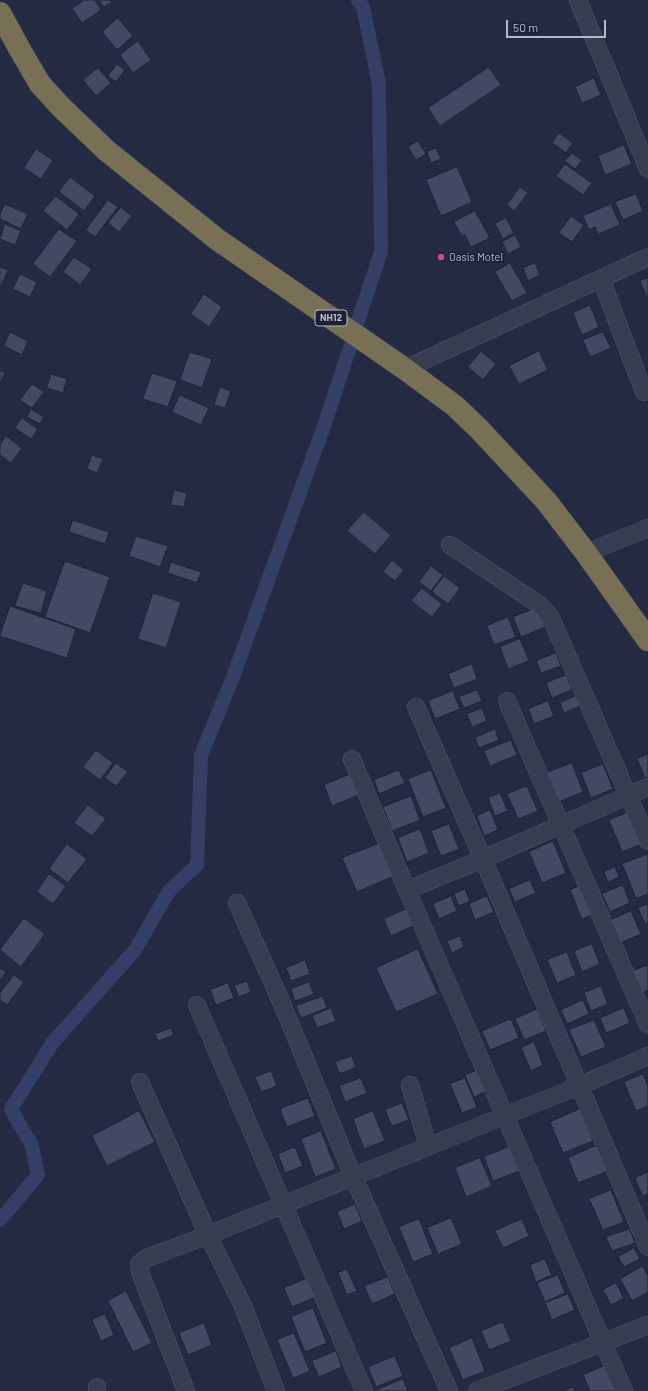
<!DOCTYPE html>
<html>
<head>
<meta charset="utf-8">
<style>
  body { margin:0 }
  #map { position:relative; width:648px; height:1391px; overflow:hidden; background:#232a41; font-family:Barlow,sans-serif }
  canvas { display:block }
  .scale { position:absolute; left:506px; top:20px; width:100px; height:18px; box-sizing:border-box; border:2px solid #b4b8cb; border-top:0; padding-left:5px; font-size:12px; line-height:14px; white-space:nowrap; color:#b4b8cb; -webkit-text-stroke:3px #1c2236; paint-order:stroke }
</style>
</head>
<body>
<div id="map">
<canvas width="648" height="1391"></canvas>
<div class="scale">50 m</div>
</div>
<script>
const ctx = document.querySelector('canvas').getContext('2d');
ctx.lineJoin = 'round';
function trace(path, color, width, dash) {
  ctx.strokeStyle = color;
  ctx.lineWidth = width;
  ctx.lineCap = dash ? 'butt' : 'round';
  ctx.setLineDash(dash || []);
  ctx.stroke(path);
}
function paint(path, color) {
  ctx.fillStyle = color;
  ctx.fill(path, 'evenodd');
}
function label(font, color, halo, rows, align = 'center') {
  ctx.font = font + ' Barlow,sans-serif';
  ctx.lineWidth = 3.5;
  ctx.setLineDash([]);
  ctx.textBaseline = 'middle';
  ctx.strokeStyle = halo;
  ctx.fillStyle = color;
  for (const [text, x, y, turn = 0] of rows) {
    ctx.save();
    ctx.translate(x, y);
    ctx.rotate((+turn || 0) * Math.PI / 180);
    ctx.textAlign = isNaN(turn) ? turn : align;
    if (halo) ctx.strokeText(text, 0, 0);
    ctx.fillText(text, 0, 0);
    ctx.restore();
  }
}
trace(new Path2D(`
  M358,0L363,7L379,84L381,252L358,321
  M0,1220L38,1175L32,1146L11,1109L53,1042L135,950L169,891L197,865L201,755L233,677L324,426L350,347`), '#343f67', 14);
const building = new Path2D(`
  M81,0H95L101,10L82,23L72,8L82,2Z
  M99,0H110L112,2L104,7Z
  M118,18L133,36L117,50L102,32Z
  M138,41L151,60L133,73L120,55Z
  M117,64L125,70L116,82L108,76Z
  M489,67L501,85L440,126L428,108Z
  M98,68L111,83L96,96L83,80Z
  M594,78L601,95L582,103L575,87Z
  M559,133L573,143L566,153L552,143Z
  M418,141L426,154L416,160L408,147Z
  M624,145L632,164L605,175L598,156Z
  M436,148L441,159L431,163L427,152Z
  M36,149L53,160L41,179L24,168Z
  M572,153L582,160L575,169L565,161Z
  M565,164L592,183L583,195L556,176Z
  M457,167L472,202L441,216L426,180Z
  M70,177L95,196L84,211L59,192Z
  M520,187L528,193L514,211L507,205Z
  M636,194L643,211L623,220L615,202Z
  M56,196L79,214L67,230L43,211Z
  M108,200L118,207L95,237L86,230Z
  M5,204L28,214L21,229L0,219V214Z
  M611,204L620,225L598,234L595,227L589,230L583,216Z
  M121,207L132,216L119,232L108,223Z
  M475,211L490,238L471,247L465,235L462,236L454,222Z
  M571,216L584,225L572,242L559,233Z
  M506,218L514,233L503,239L495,224Z
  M5,224L21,231L15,245L0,239Z
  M59,229L77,241L50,277L33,264Z
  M515,235L521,247L508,254L502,242Z
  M74,257L92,269L80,285L63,272Z
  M510,263L527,293L512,301L495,272Z
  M535,263L540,275L528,281L523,268Z
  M0,267L8,270L0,288Z
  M20,274L37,282L30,297L13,289Z
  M648,278V300L640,281Z
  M204,294L222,307L209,327L191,314Z
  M590,305L599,327L582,335L573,313Z
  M10,332L28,341L22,355L4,346Z
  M603,332L611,348L590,357L583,340Z
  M481,351L496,364L483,380L468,367Z
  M539,351L548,370L519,384L509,366Z
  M190,352L212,359L202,388L180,380Z
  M0,370L5,373L0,384Z
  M152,373L177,381L168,407L143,399Z
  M51,374L67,379L63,393L47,388Z
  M32,384L44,392L32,408L20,400Z
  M220,387L231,391L225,408L214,405Z
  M180,395L209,408L201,425L172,412Z
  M31,409L44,417L40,424L27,417Z
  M22,418L38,429L31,439L15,428Z
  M6,436L22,448L11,463L0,455V445Z
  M92,455L103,459L97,473L87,469Z
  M174,490L187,493L184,507L171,505Z
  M364,512L391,535L375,554L347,531Z
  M73,520L109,532L105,544L69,532Z
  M136,536L168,546L160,567L129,556Z
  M392,560L404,570L395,581L383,572Z
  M65,561L110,577L90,633L45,617Z
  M171,562L201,572L197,583L168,573Z
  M431,566L443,575L431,591L419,582Z
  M444,576L460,588L448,604L432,592Z
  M23,583L47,591L41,613L15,606Z
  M422,588L442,604L432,617L411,601Z
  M153,593L181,602L166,648L138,639Z
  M10,606L76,629L67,658L0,636Z
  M537,608L545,627L521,637L513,617Z
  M508,617L516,637L494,645L487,626Z
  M520,639L529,661L508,669L500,647Z
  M556,653L561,666L541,673L536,661Z
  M472,664L477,679L454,688L448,674Z
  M566,675L572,690L552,698L546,683Z
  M477,690L482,701L464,708L459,697Z
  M453,691L460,709L435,719L428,701Z
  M578,695L582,705L564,713L560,703Z
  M548,701L554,716L534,724L528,709Z
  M482,708L487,721L472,727L467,714Z
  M495,729L499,740L479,748L475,738Z
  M511,740L517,755L490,766L484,751Z
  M96,750L113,763L100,780L83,767Z
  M648,754V777L645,778L637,759Z
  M116,763L128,772L116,786L105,778Z
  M572,763L583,792L558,802L546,773Z
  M603,764L613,789L591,798L581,773Z
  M399,770L405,783L379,794L374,780Z
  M431,770L446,808L423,817L408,779Z
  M353,773L361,794L332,806L324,785Z
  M527,786L538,811L518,819L507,794Z
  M500,793L508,811L495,816L488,798Z
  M411,796L420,820L392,831L383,807Z
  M88,805L106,819L92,836L74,823Z
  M490,810L498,830L484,836L477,816Z
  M629,812L642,844L622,852L609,820Z
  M449,824L459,849L441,856L431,831Z
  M420,829L429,853L407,862L398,838Z
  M553,841L566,873L542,883L529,852Z
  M380,843L394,876L357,892L342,858Z
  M67,844L87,859L68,883L49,869Z
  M648,854V894L636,898L622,864Z
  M615,867L619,877L608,882L604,872Z
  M49,874L66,886L53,904L37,892Z
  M530,880L536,893L515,902L509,889Z
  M582,885L594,914L582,919L570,890Z
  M623,885L630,903L610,912L602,894Z
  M465,889L470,901L459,906L454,894Z
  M451,896L457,911L439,919L433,904Z
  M487,896L494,912L475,920L469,904Z
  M648,904V923L645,924L638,908Z
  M406,909L413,926L391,936L384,919Z
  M631,911L641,934L620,943L611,920Z
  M24,918L45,934L21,967L0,950Z
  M460,936L464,947L452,953L447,941Z
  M592,944L600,964L582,972L574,951Z
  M418,949L438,994L396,1012L376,968Z
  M567,952L576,975L557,983L547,960Z
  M305,960L310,974L291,981L286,968Z
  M648,965V990L642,993L633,971Z
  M0,968L6,972L0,981Z
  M14,975L24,982L7,1005L0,1000V993Z
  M247,981L251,992L239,997L234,986Z
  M309,982L314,994L295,1001L291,989Z
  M228,983L234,998L216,1005L210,990Z
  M601,986L608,1004L591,1011L584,993Z
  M323,996L327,1008L301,1018L296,1006Z
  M583,1000L589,1014L567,1024L561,1010Z
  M331,1008L336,1021L317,1028L312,1016Z
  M624,1008L630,1023L606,1033L600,1018Z
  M537,1009L546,1031L524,1040L515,1019Z
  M511,1019L519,1038L490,1050L482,1031Z
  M594,1020L606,1047L581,1057L569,1030Z
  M171,1028L174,1035L158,1041L155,1034Z
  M534,1042L543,1065L531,1071L521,1048Z
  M352,1056L356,1067L340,1074L335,1062Z
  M478,1070L487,1091L474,1097L465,1075Z
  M271,1071L277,1086L261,1092L255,1077Z
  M643,1074L648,1086V1106L636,1111L624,1082Z
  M361,1078L367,1093L345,1102L339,1086Z
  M465,1078L477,1107L462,1113L450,1084Z
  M308,1098L315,1116L287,1127L280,1109Z
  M402,1103L409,1120L392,1126L385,1110Z
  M580,1109L593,1141L563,1153L550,1122Z
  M139,1111L155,1142L107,1166L92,1136Z
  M373,1111L385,1141L364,1149L353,1119Z
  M321,1131L336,1169L315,1177L301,1139Z
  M600,1144L611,1170L578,1183L568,1158Z
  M295,1147L303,1166L285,1173L278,1154Z
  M509,1147L519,1171L493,1181L484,1157Z
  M480,1158L492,1186L466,1197L455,1168Z
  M648,1172V1194L642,1196L635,1178Z
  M611,1190L624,1222L603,1230L589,1199Z
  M355,1204L362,1221L344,1229L337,1212Z
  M451,1218L462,1244L438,1254L427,1228Z
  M419,1219L433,1254L413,1262L399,1227Z
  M522,1219L529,1236L503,1248L495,1231Z
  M630,1229L635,1243L612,1251L606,1237Z
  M634,1248L640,1259L624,1267L618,1257Z
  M545,1259L552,1275L536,1282L530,1265Z
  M643,1266L648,1276V1292L632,1301L620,1279Z
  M347,1269L357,1291L347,1295L338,1273Z
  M558,1275L565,1293L545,1302L537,1283Z
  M388,1277L395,1294L372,1304L364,1286Z
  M308,1278L316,1297L292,1307L284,1288Z
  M616,1283L624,1298L611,1305L603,1290Z
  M126,1291L152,1343L133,1352L108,1301Z
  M568,1294L575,1310L552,1320L545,1303Z
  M313,1308L327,1343L305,1352L291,1317Z
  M105,1314L114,1335L101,1341L92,1320Z
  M503,1322L511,1341L489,1350L481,1331Z
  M204,1323L212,1345L188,1355L179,1333Z
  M294,1333L310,1371L293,1378L277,1340Z
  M472,1338L485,1371L463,1380L449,1348Z
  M336,1351L342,1367L319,1377L312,1361Z
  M395,1356L403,1376L376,1387L368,1367Z
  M604,1366L615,1391H590L583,1375Z
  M403,1379L408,1391H377V1390Z
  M573,1387L575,1391H563Z`);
paint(building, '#414963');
trace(building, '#1e2438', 1);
const minor = new Path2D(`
  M578,0L648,169
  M601,279L644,392
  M405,369L648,257
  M450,545L541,606L551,618L648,841
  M586,553L648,528
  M507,701L648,1025
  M416,707L483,859L648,1247
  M352,759L407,890L483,859L648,787
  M407,890L624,1391
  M237,903L280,999L353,1176L449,1391
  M197,1005L364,1391
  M140,1082L208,1235L243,1306L276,1391
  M410,1085L428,1146
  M97,1387V1391
  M186,1391L140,1272L139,1264L147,1258L208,1235L579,1086L648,1056
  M477,1391L648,1325`);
const highway = new Path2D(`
  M0,13L19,48L40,84L61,107L107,151L218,240L405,369L455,406L479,429L547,502L586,553L648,640`);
trace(minor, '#52586b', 18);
trace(highway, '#3f4558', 23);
trace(minor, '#373d51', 17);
trace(highway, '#777054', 22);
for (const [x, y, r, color] of [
  [441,257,4,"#d1479c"]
]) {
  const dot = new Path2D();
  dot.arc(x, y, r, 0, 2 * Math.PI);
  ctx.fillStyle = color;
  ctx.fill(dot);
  trace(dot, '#1c2236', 1.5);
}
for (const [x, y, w] of [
  [331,318,32]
]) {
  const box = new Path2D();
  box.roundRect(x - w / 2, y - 8, w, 16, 3);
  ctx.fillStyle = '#1c2236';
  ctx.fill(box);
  trace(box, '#b4b8cb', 1);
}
label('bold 10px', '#b4b8cb', null, [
  ["NH12",331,318]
]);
label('11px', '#b4b8cb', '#1c2236', [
  ["Oasis Motel",449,257]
], 'left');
</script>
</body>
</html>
